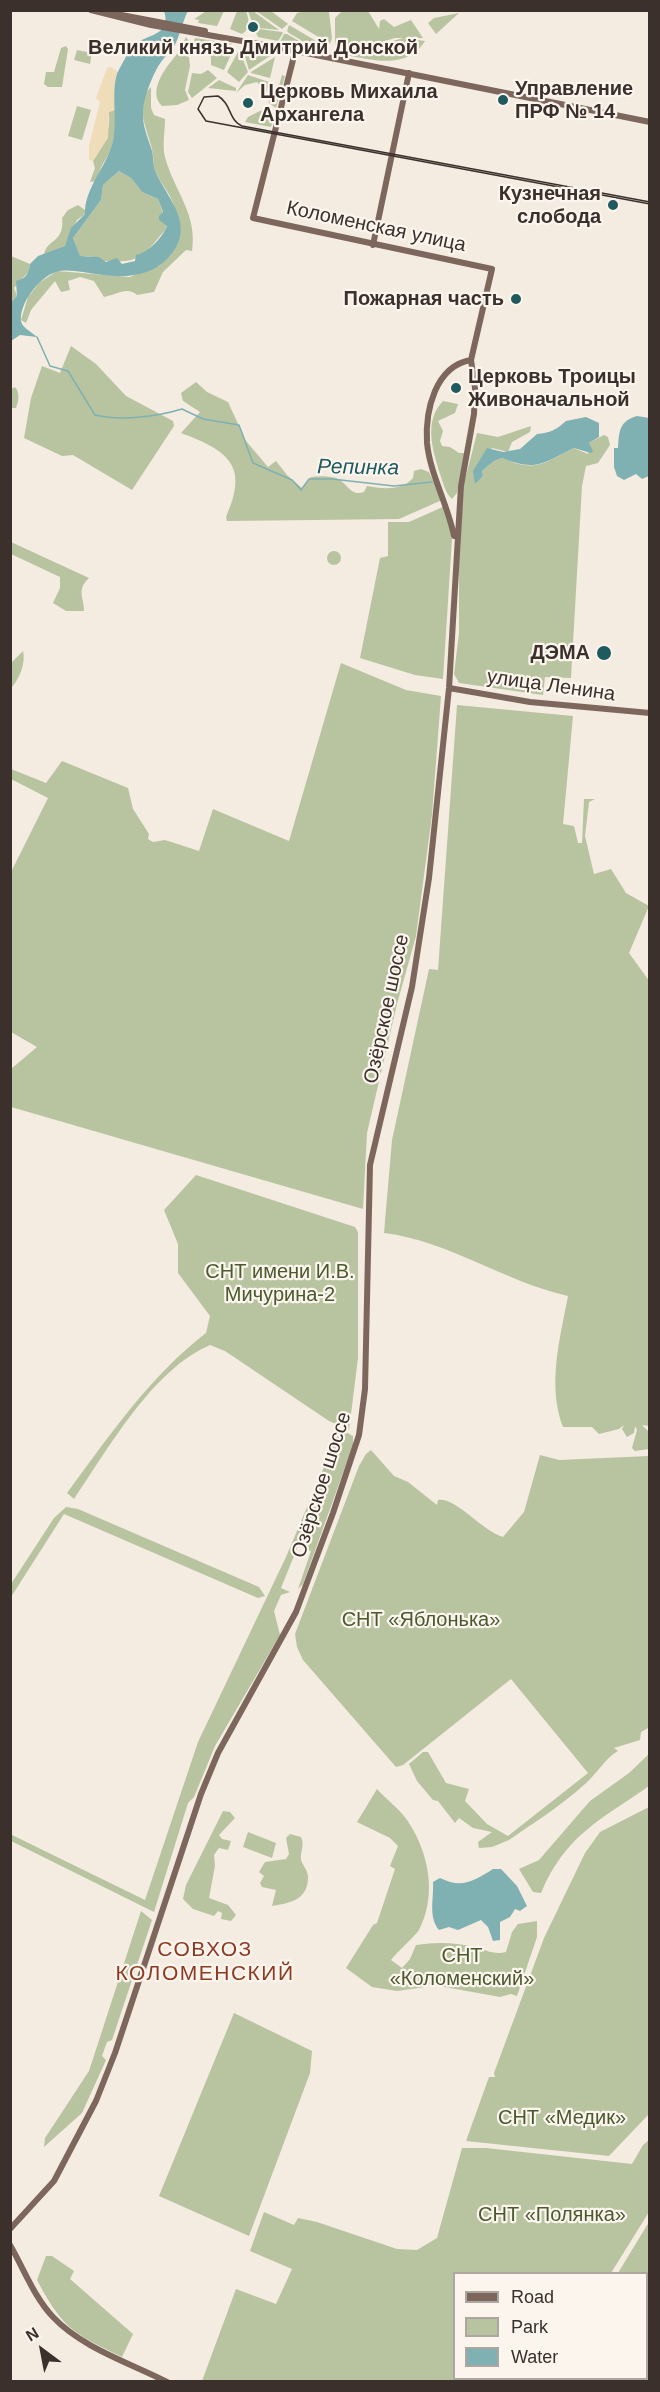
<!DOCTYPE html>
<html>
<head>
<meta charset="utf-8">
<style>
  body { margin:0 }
  #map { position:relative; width:660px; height:2392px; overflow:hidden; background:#f4ebe1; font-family:Helvetica,sans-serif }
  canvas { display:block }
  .frame { position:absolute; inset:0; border:12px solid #3b302b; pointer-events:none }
  .legend { position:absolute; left:453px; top:2272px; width:195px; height:108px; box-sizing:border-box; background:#fbf5ee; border:2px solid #aea6a0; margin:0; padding:8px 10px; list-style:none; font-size:18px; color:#3b302b }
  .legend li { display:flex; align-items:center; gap:12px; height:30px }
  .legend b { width:30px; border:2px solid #aea6a0 }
  .north { position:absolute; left:12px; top:2320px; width:60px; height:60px; -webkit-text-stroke:4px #fbf5ee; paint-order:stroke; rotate:328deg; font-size:16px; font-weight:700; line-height:24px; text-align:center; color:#3b302b }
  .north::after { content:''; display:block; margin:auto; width:21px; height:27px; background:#3b302b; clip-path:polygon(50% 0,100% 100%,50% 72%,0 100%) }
</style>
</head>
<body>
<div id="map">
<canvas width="660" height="2392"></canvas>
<div class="frame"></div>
<ul class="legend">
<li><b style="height:8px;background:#7d675c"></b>Road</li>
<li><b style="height:16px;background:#b8c4a0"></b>Park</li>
<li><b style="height:16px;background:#7fb0b2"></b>Water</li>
</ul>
<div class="north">N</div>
</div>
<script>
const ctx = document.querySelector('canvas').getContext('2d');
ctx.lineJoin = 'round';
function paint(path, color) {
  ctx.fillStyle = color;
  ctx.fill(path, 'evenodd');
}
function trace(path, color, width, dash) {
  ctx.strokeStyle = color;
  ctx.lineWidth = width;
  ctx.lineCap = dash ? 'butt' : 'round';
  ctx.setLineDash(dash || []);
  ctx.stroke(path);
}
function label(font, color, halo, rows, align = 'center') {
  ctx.font = font + ' Helvetica,sans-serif';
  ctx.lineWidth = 4.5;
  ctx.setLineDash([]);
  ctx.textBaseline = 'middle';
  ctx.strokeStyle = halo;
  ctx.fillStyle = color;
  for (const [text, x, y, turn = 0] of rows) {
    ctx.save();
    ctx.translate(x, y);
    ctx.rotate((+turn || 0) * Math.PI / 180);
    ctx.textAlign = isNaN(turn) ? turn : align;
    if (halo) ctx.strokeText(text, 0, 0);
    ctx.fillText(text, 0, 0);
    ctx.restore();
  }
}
paint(new Path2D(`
  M208,10L224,11L217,26L198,23L199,20L194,19Z
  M309,10L329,12L332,38L330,44L292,21L297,13Z
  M237,11H246C249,20 251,28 242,34L230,29Z
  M248,11H253L279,30L259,28L256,23L252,22Z
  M256,11H271L288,24L282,29Z
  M342,11H368L379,29L380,21L384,19L394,27L411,20L423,38H395L342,54L332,52L345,47L343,44L335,46V18Z
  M459,13L436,34L428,23L434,18Z
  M289,25L328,48L329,51L316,49L289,33L287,31Z
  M259,29L282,32L283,33L278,41L258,37L256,33Z
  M284,34H287L311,48L280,42Z
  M186,37L190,43L194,42L195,38L233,44L206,48L190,54L180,49Z
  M403,38L425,41C407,70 373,60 346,55Z
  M66,46L68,49L62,87H48L44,84L46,72H54L61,48Z
  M242,47L273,54L249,70Z
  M234,48L224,70L211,65V58L207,50Z
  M77,50L92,53L90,64L74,60Z
  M239,50L248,72L239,82L227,72Z
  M179,52L189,57L190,66L185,90L189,100L177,105L162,106C146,91 168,64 179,52Z
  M275,57L270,78L251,73V72Z
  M208,70L217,78L192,98L188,92L192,73L201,74Z
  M248,75L269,82L266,94L257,82L245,85L236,93Z
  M282,75L285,76L276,108L269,103L268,97L271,88L277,93Z
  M219,80L236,88V91L208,88Z
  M151,87V108L154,115L165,119C165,131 162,146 165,157C174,191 198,214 192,251L186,250L163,272L154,292L137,295C127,286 116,295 104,297L94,281L80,277L68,281L70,290L61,292L55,281L31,310L26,323L21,320L28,297L39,283L57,271L130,277L160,265L174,206C170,193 162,185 156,173C152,166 154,162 153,155C151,135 131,105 151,87Z
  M77,106L91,110L82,140L68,136Z
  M266,108L275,114L271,127L245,122L248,117Z
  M112,110H116C116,121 114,144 109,154C103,163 99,170 97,181L90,182L95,168L93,161C103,146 111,131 109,112Z
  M119,171L131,178L142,192L158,199L167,225L165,230C143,256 141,263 107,261C97,261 93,253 80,257L73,238L101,200L103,185Z
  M78,205L85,210V214L77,220L65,246L44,255C46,239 65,243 62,218L68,210Z
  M11,256L30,264L29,271L14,288L17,296L11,302Z
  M71,346L96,364L126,396L173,421L174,426L132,490L73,455L62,456L24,438L31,398L42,366L60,373Z
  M196,382L207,392L228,402L246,441L268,467L276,461L287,475L302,488L311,477C319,476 328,476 336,478C347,482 350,497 364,492L367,486C383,489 401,491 413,478L414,471L421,469L429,472L442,500L399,519L227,521L226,517C249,466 229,451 181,433L200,412L183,401L181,393Z
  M15,387C20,393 19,400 16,408H11V389Z
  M443,401L458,404L455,413L438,421L443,431L440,441L442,446L450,447L459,453H465L457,493L452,499C445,493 443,482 440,474C433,450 423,422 443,401Z
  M531,426L530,432L512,442L508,452L492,448C481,458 474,468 475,483L483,476L482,471L494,461L502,458C536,473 544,463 574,448L588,454L589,443L604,435L608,437L610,445L598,463L586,466L582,486L571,678L545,677L543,695L459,683L454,674L459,633V548L464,484L477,433L498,437Z
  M445,506L452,539L443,679L415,675L360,658L380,558L388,556V522H409Z
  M11,542L89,578C76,590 84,597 84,611H66L53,603L60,588V577L11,554Z
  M327 558a7 7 0 1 1 14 0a7 7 0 1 1-14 0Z
  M23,651C26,663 19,680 11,688V663Z
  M341,663L406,690L441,696L432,815L416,936L397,1004L367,1133L363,1209L11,1107V1069L37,1047L11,1032V872L48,798L11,779V769L46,783L62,761L128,788L133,809L149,834L148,839L153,842L165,840L199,851L213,809L289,841Z
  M457,705L573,716L563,824L574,826L578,843H582L584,799H595L589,802L585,836L594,874L611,869L626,893L649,906L629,953L650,982L649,1426L642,1425L649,1432V1449L635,1451L632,1448L637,1430L635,1426L634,1433L627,1437L622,1429L624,1425L619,1429L599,1434L592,1427H563C547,1386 560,1338 568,1296C505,1282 449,1241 384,1233L392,1140L429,969L438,970Z
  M196,1175L355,1227L358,1232V1358L349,1430L329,1421L225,1351L210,1345C153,1369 108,1449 74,1499L67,1493C109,1436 150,1376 206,1333L210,1316L178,1273V1244L164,1210Z
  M340,1429L353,1436V1445L303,1584L298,1589L311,1551L298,1546L281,1588L290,1592L281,1595L274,1611L280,1635L215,1746L194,1797L188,1803L154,1912L11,1841L10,1834L145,1900L198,1742L286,1557Z
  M371,1450L394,1476L408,1482L437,1505L438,1500C456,1497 482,1531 503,1537L524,1512L540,1455L559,1460L649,1456L648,1728L641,1732L640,1740L614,1748L618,1751C605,1758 597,1774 585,1784C562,1805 535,1822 509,1840L492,1847L479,1848L478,1842L492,1832L473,1828L459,1818L455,1823L438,1801L433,1800L417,1781L409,1764L423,1752H428L446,1783L469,1789L465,1801L487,1824L508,1836L588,1773L511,1679L403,1765L396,1767L303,1660L297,1647L295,1634L359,1466L366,1454Z
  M66,1507L78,1509L259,1587L265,1596L258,1598L64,1514L11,1597V1584L54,1518Z
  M649,1754V1786C602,1819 565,1835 541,1893L533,1892L519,1869L539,1860L590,1801L629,1773Z
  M377,1789C387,1800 402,1811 409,1823C429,1854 437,1895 419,1930C415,1936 398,1951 391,1960L402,1968L410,1959L416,1945C436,1942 454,1942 474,1947C486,1950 494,1955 506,1952L512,1932L518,1924L537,1921V1937L517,1996L511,1994L500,1997L428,1984L425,1987L397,1991L372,1987L346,1968L373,1925L377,1923L395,1869L390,1866L398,1846L390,1838L357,1822Z
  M649,1807V2114L609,2156L466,2141L489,2077H495L494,2073L544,1938L585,1853L600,1832Z
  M223,1811L230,1812L235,1818L219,1835L222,1839L231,1841L228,1850L219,1848L214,1855L215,1866L209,1898L228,1905L236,1915L231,1921L221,1919L222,1913L218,1911L214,1916L193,1909L183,1899L186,1885Z
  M248,1832L276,1843L272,1858L243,1847Z
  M290,1834L301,1837C305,1845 300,1851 301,1860C303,1866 308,1871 308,1877C308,1900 290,1903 272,1906L276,1890L262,1887L260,1883L264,1876L259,1872L265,1862L286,1859L289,1854L286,1838Z
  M141,1911L152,1920L112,2040L107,2042L102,2056L106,2060L82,2113L44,2147L45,2138L89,2071Z
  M234,2013L312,2051L310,2073L249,2236L159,2196Z
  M649,2140V2212L611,2273L454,2274V2378L550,2379L548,2381H202L236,2289L276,2304L292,2269L250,2251L264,2212L294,2225L298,2218L317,2222L397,2249L417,2250L437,2238L462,2148H486L632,2164L643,2145Z
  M649,2222V2322L647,2320L646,2274L618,2273Z
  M46,2256H52L74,2271L70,2279L133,2334L122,2357C73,2333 63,2329 37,2280Z`), '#b8c4a0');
paint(new Path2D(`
  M111,67L118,72L115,90L116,110L109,112L108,138L93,161L89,160V146L100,102L96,98L107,68Z`), '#efdcb8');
paint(new Path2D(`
  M164,11H188C182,22 180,37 173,48C170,53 164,57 161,62C153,73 143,99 143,112C142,125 148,138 152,151C154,158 152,165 156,173C170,202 197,227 168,258C145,282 112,277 83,272C74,271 64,269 56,272C39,277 19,304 21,321C22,328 32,332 37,337L20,335L11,341V302L17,296L16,281C25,279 29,274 30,264L38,256L65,246L71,228L85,214C84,192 102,171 110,151C120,125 110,97 117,74C120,67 126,57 130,50C140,33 173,39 164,11ZM119,171L131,178L142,192L158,199L163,212L159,216V220L167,226C162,238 149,252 136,255L135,261L122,264L117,258L106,262L99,257L80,256L73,238L101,200L103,185Z
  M637,416L649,418V476L642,479L636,474L624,480L617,476L614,467V448H618C619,432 619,421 637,416Z
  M586,417L599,423V437L589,443L593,451L591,453L574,448C543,463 536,472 502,458L494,461L482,471L483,476L475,484L473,471L487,448L503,452L520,449L537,434C550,433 556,430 566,421Z
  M493,1869H501L517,1886L527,1906L520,1911L515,1909L510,1917L500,1922V1940L493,1941L488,1927L481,1920L458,1930L449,1927L439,1930C428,1917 434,1898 433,1882L440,1878C462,1889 474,1881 493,1869Z`), '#7fb0b2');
trace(new Path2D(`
  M37,337L50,366L68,371L95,415C122,421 155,417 182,409L203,419L239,425L253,463L292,480L301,490L309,479H332L394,486L432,482`), '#7fb0b2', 1.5);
trace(new Path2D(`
  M91,10L151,25L276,47L650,122
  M106,12L205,31
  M373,245L409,73
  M454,536C448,505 430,474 427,443C425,411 435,366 471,360
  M449,688L530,702L650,713
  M10,2229L54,2181L96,2101L115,2053L201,1794L218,1753L296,1612L333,1513L359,1435L365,1389L370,1165L412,987L429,878L449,688L461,486L474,414L475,388L471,360L492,269L253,218L295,52
  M10,2245C24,2269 34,2297 53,2317C82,2348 130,2363 167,2382`), '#7d675c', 6);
trace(new Path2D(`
  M650,202L242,126C229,121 231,103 218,96L204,97L198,109L206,121L650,204`), '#3b302b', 1.5);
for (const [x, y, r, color] of [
  [253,27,6,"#1f5a5e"],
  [503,100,6,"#1f5a5e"],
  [248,103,6,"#1f5a5e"],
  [613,205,6,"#1f5a5e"],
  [516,299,6,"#1f5a5e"],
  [456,388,6,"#1f5a5e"],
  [604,653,8,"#1f5a5e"]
]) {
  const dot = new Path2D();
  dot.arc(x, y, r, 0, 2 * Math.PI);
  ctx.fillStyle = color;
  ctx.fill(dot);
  trace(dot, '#fbf5ee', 2);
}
label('bold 20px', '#3b302b', '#fbf5ee', [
  ["Великий князь Дмитрий Донской",253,48,"center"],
  ["Управление",515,89],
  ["ПРФ № 14",515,112],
  ["Церковь Михаила",260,92],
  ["Архангела",260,115],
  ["Кузнечная",601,194,"right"],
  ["слобода",601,217,"right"],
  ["Пожарная часть",504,299,"right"],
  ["Церковь Троицы",468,377],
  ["Живоначальной",468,400],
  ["ДЭМА",590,653,"right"]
], 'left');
label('20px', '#3b302b', '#fbf5ee', [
  ["Коломенская улица",376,227,12],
  ["улица Ленина",551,686,8],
  ["Озёрское шоссе",387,1009,-78],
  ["Озёрское шоссе",322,1485,-72]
]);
label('20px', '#4a5a2e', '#fbf5ee', [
  ["СНТ имени И.В.",280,1272],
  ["Мичурина-2",280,1295],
  ["СНТ «Яблонька»",421,1620],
  ["СНТ",462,1956],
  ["«Коломенский»",462,1979],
  ["СНТ «Медик»",562,2118],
  ["СНТ «Полянка»",552,2215]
]);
label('italic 21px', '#1f5a5e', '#fbf5ee', [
  ["Репинка",358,468,1]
]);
ctx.letterSpacing = '1.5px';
label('21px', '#8c3b22', '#fbf5ee', [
  ["СОВХОЗ",205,1950],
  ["КОЛОМЕНСКИЙ",205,1974]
]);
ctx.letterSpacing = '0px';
</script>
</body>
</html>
